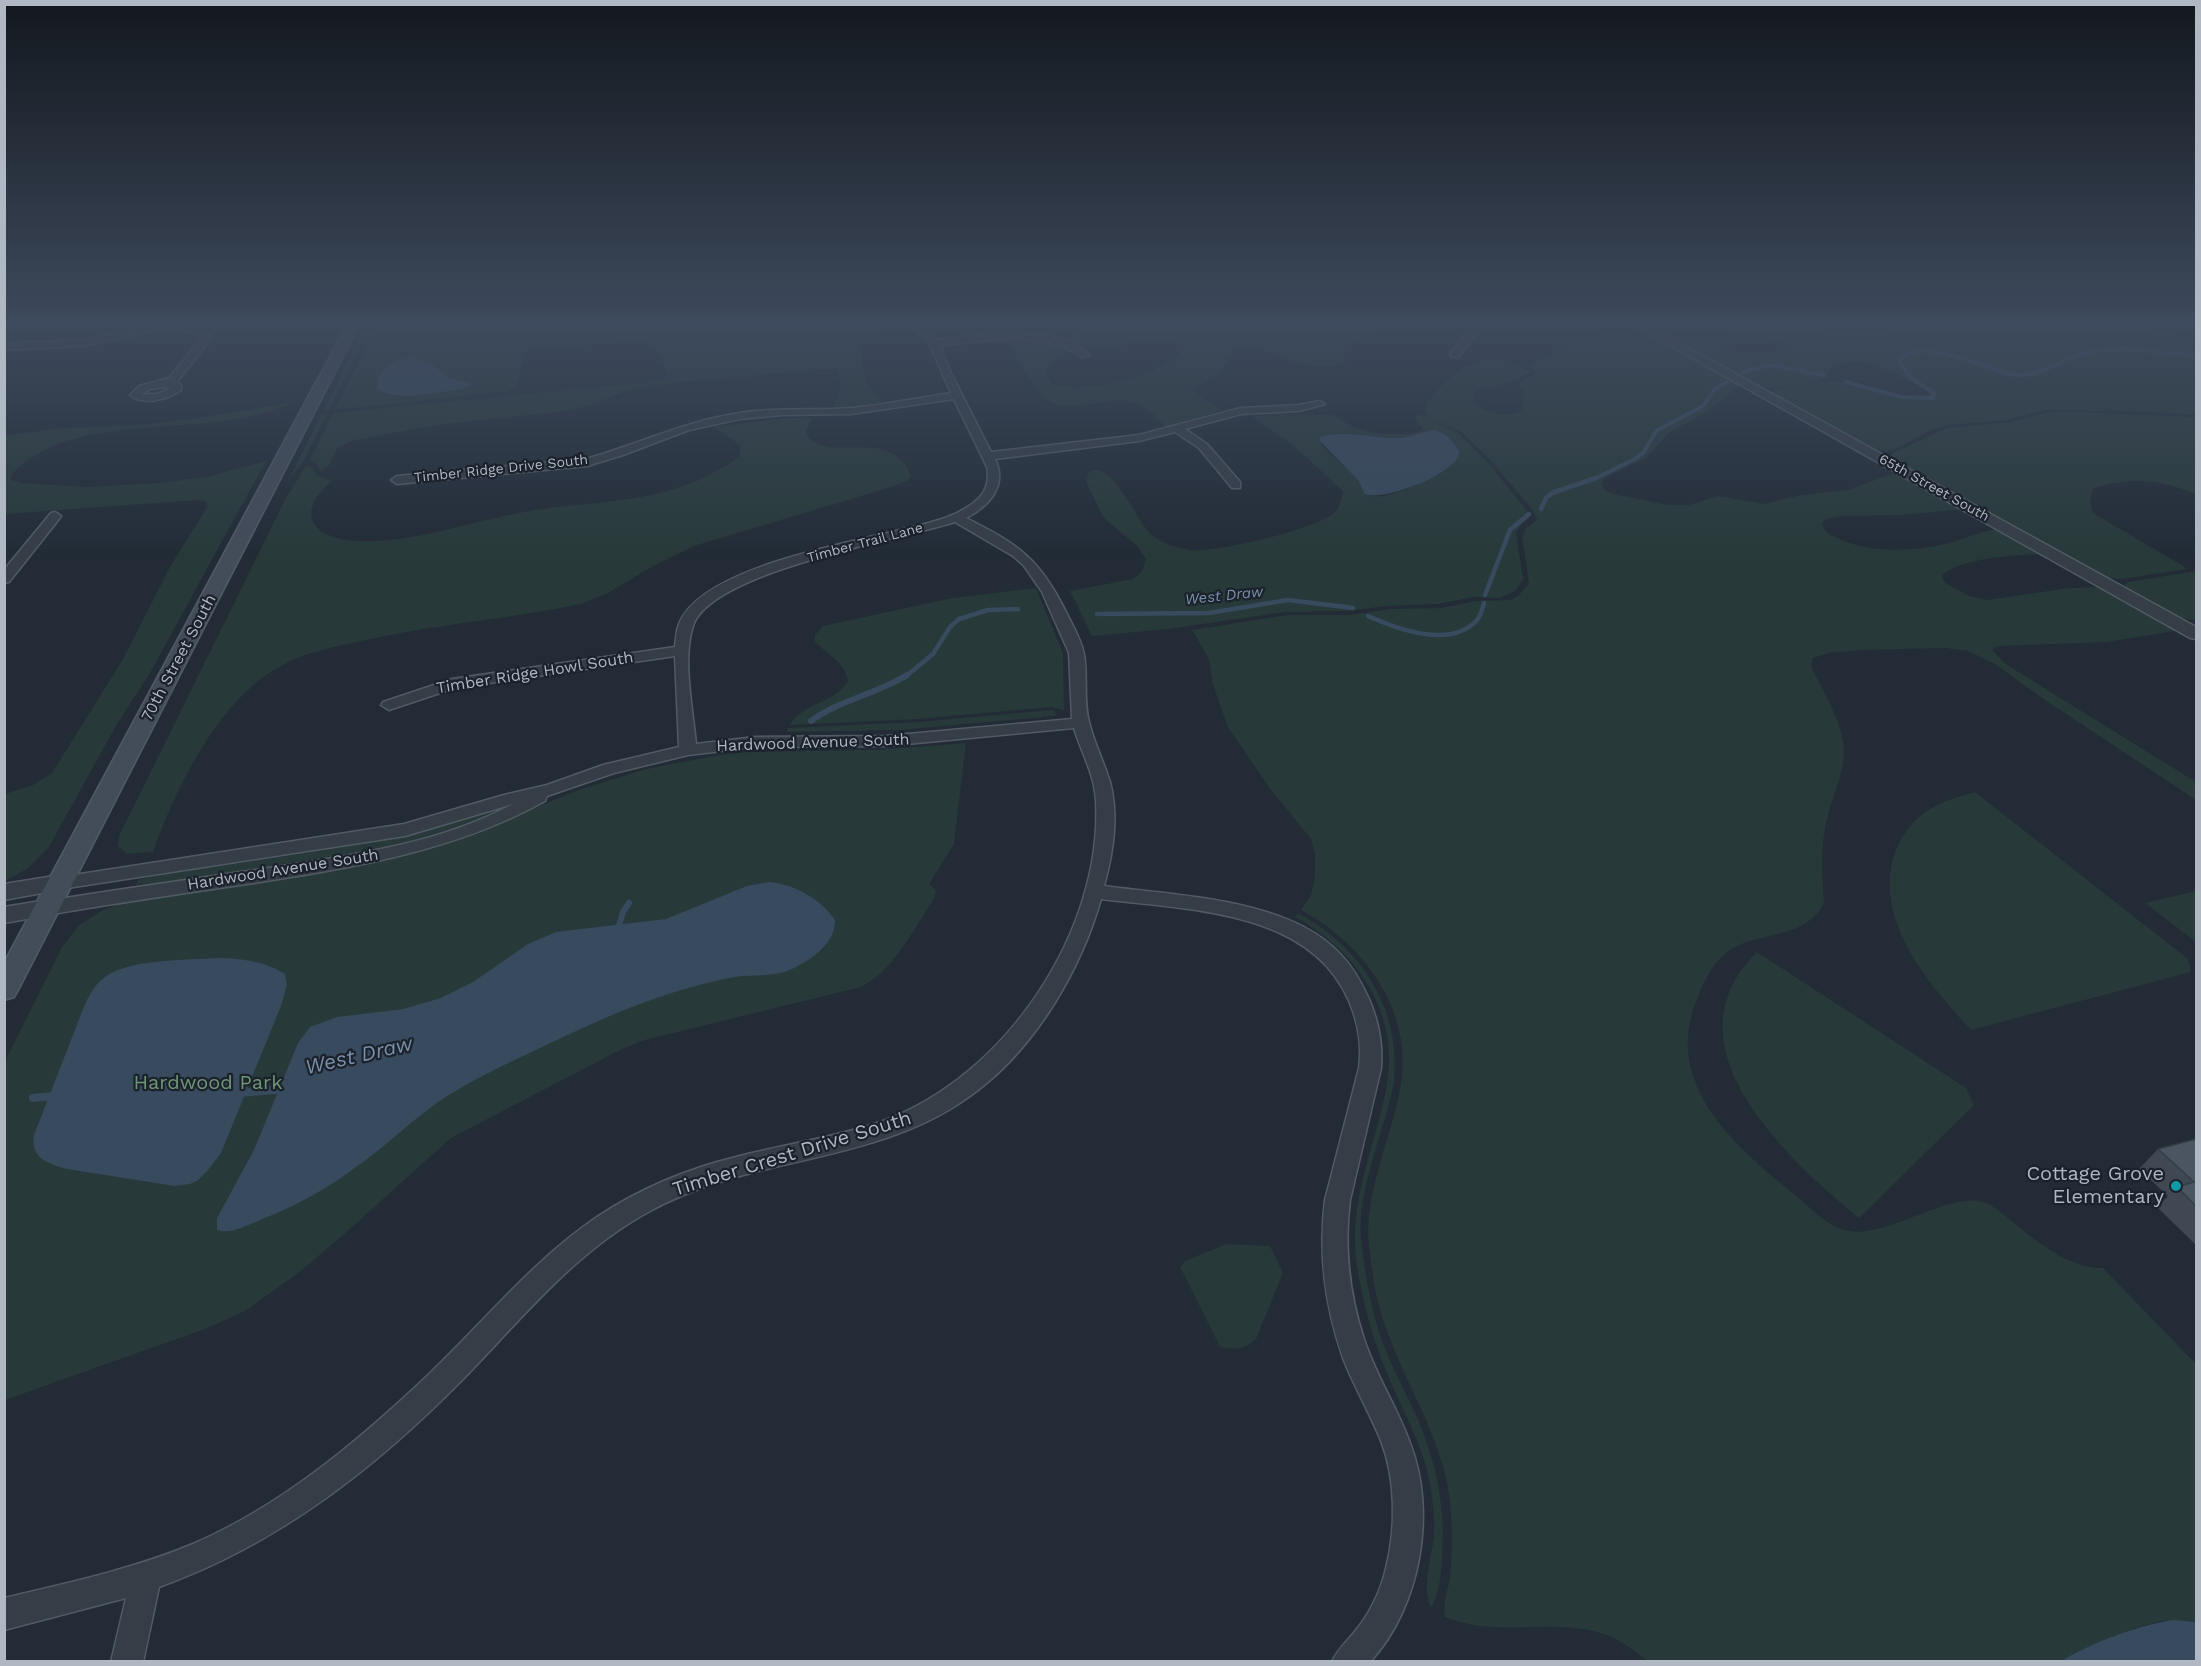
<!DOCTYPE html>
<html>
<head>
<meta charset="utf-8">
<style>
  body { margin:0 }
  #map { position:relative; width:2201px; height:1666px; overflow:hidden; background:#222b36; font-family:"Work Sans",sans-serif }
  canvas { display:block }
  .frame { position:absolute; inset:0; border:6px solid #afb8c3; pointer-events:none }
</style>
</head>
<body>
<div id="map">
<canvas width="2201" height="1666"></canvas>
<div class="frame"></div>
</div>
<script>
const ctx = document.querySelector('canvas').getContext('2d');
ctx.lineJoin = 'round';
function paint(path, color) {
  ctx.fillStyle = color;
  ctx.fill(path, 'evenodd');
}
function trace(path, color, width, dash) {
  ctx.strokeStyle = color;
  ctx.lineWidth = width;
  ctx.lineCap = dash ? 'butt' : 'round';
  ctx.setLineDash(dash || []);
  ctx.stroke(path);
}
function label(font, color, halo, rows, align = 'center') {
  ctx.font = font + ' "Work Sans",sans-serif';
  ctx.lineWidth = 4.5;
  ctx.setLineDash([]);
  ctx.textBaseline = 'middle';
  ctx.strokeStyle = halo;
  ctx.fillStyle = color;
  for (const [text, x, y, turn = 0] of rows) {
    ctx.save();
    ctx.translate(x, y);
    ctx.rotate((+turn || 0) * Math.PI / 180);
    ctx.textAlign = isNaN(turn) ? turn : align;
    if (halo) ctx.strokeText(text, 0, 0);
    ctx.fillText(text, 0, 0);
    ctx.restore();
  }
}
paint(new Path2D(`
  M366,325H371L329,410H324Z
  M376,325H890L865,333L859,340L866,381L882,402L833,408L840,389L839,371L836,368L653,385L625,391L597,403L565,411L444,424L355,440L337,448L329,465L321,472L317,465L310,460L333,413L651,382L663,379L668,374L656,350L643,341L554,347L524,353L517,386L509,391L335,410Z
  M1083,325H1378L1368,335L1343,347L1346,360C1342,365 1336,365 1329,366C1294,371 1269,343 1238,348L1217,375L1193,388L1197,394L1222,410L1166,427C1157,417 1145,405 1132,402C1106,394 1068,418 1045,398C1030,385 1019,357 1006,340L1038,341L1065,348L1063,357L1049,364L1046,374L1051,384C1082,395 1167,377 1185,347C1163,330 1123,347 1098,348C1086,348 1076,344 1066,340L1078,332Z
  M1707,325C1739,325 1773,323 1805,325C1829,327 1865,343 1888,329L1887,325H2150L2174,335L2196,339V415L2135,411L2045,410L2007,420L1946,425L1931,430L1896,449L1886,451L1871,449L1766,392C1799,383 1840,377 1872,387C1889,392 1913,404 1930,395L1929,392C1906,377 1852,346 1828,372L1827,378C1812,384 1772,391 1757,386C1737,381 1700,352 1680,341H1708L1734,352L1757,354L1778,353L1792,347L1782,341Z
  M1622,335L1654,338L1740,385L1707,411L1669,433L1646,458L1603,479L1601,484L1606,491L1613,494L1668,505H1690L1717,496L1764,504L1802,495L1849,490L1896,472L1963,509L1903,515L1842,516L1826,519L1822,523C1823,533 1833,536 1842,540C1875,554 1918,551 1953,542C1968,537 1982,531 1998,529L2043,554C2021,554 1955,559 1942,576L1944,582L1969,596L1987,600L2069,588L2102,587L2180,630L2107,642L2001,646L1995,647L1992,650L2004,663L2196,782V800L2039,696L1995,664L1968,651L1945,648L1863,650L1829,653L1813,658L1811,666C1823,692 1844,723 1844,752C1844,774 1833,794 1828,815C1820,844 1822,873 1824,903C1806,941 1755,930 1726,953C1710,966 1701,988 1694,1007C1666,1089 1739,1149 1794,1194C1810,1207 1828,1228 1850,1231C1886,1238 1949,1192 1982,1202C1995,1205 2005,1216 2015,1224C2039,1243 2071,1269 2103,1268L2196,1364V1622C2186,1621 2174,1619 2163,1621C2137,1625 2084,1647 2062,1661L1649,1662C1634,1651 1619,1638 1601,1633C1550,1618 1496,1638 1445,1617C1442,1603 1448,1591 1450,1577C1453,1545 1453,1510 1446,1478C1430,1410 1385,1352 1374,1283C1372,1266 1368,1246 1368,1229C1370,1179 1393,1132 1401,1083C1413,1009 1362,943 1301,910L1311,895L1315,875V853L1311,839L1268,786L1228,727L1213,685L1209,659L1192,630L1288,615H1349L1390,609L1441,608L1476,601L1511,600L1519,595L1529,583L1522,537L1526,528L1537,520L1535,513L1494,464L1463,433L1430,418L1427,416L1425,408C1431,393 1451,375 1465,367C1473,363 1481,366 1485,357L1511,362L1531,372L1513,381L1477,390L1474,392V401C1483,414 1511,420 1523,409L1524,390L1519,383L1537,373L1528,366L1583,337Z
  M293,402C210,444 78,404 11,475V480L22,483L86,487L160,483L206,477L266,461L150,673L117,724L49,847L27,869L5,881V794L33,785L52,773L123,659L171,565L208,506L205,501L197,500L5,514V436L51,429L148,424L194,419Z
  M2068,412L2196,417V494C2160,480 2135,477 2097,487L2092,490L2090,501L2093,513L2188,569L2121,579L2105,578L1889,459L1893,453L1947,428L2012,422L2046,413Z
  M327,414L303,462L288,481L321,415Z
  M1282,414L1333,415L1355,428L1381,434H1410L1423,430L1415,419L1416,416L1421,414L1458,433L1489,464L1531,516L1520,526L1516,533L1523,579L1515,591L1500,598L1473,597L1438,604L1387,606L1347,611L1285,612L1169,629L1092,636L1070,591L1133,579L1142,571L1146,559L1137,546L1103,517L1086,482L1089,472C1113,459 1136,522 1152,535C1162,543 1177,548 1190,550C1214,553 1319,529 1335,512C1340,506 1342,498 1343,491L1295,447L1252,416ZM1435,430L1442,432L1457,456C1446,472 1392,501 1372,496C1362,494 1363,486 1358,480C1347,465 1327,456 1319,440C1341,426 1373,439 1398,438C1411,438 1422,431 1435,430Z
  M785,418H813L806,431L807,436C830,464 891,425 911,476L906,481L891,487L694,546L655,565L608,593L581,604C510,619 437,624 366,640C337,646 305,652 279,667C218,701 176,788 153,852L127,854L118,846L119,836L286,498L306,466L311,467L317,476L332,481C293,514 313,539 358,541C413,543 465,523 519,513C583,500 649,506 709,475C719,469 731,464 740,456V445L714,427Z
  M2196,571V620L2177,618L2122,588L2128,582Z
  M1036,588L1063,653L1064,710L1051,707L918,719L789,725C804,702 837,702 848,681C845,662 827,654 815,642V635L823,626L952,598Z
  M1052,710L1055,711L1056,716L899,730L787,732L788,728L918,722Z
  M966,743L954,844L929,884L936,890L935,897C916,925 890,978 857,988L645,1040L622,1049L451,1138L341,1237L297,1274L245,1311L205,1329L5,1400L4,1063L62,947L79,925L103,910L119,904L310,874L382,860L416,851L502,821L579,790L646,769L714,756L746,752L877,750Z
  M1975,792L2188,959L2191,972L1971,1030C1931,986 1878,927 1892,862C1897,843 1907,825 1924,813C1939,802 1957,797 1975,792Z
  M511,804L514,807L467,825L388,847L163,883L136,884L138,880L164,874C281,857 398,844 511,804Z
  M2196,891V942L2145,903Z
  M1298,913C1361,947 1402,1009 1394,1082C1385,1130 1357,1190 1361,1238C1364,1270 1370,1301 1379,1332C1389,1362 1405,1390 1418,1420C1437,1464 1446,1510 1442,1558C1441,1573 1440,1594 1431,1607C1421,1585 1432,1558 1434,1535C1435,1520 1433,1505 1431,1490C1425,1447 1402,1411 1386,1371C1372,1337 1363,1303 1357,1266C1347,1201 1376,1146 1387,1084C1400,1012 1355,949 1295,917Z
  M1757,952L1966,1088L1974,1105L1859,1218C1787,1158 1662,1045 1757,952Z
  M1226,1244L1270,1246L1283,1273L1256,1339C1244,1350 1235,1350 1220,1347L1180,1267L1185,1261Z`), '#273939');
paint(new Path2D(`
  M411,358L432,364L448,378L470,383L471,385L462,389C441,391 395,403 378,389C376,369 392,359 411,358Z
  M1435,430C1443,432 1449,437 1454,444C1455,445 1459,450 1459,452C1460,473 1382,502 1365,494L1358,480L1319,440L1320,437C1345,429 1372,438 1397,438C1410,438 1422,431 1435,430Z
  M769,882C794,884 821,899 835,920C836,943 811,960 792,969C777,976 760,975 743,976C730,977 716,981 703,984C651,997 603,1018 555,1041C519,1058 483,1074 449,1095C414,1117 386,1147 352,1170C324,1191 293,1207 260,1220C248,1225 230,1235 217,1230V1218L254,1150L298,1043L310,1027L337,1017L403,1009L441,998L473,982L528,944L556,932L666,919L747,886Z
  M217,958C240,958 265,961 285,974L287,985L281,1006L221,1153L208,1170L197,1181L190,1184L175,1186L67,1169C48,1164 30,1158 34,1135L85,1004C90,994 95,984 105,977C129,959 187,960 217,958Z
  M2175,1620L2196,1622V1661H2062C2085,1645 2146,1622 2175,1620Z`), '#384a5e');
trace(new Path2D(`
  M1743,372L1770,365L1824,375
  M1846,382L1901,397L1933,398L1934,393L1909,377L1899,361C1919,333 1988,372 2016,375C2043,377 2065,357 2090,352C2122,345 2164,353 2196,356
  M1592,480L1635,459L1644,452L1656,431L1703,406L1715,389L1727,382`), '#384a5e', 4);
trace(new Path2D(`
  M1541,509L1546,498L1552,493L1596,478
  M1485,595L1510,530L1529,514
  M1097,614L1209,613L1288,600L1353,608
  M1368,616C1397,629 1451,649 1477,620C1481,616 1482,609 1484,603
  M905,677L933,654L950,627L959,619L988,610L1018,609`), '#384a5e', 4.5);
trace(new Path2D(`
  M811,721C839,700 877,694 907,675
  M618,929L623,912L629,903`), '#384a5e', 6);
trace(new Path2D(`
  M617,932L618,928
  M239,1093L286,1089
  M33,1098L55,1096`), '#384a5e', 8);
const minor = new Path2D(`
  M156,325C174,325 197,322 211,336L209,341L177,382L181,385V390C167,400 144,406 130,395L139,386L169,378L201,339L198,334L171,327L82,346L4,350V344L82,340ZM165,387L171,388L157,394H142L150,389Z
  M909,325L924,326L937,340C980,336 1057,321 1090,355L1082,357C1040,329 987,341 940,345L947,365L991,452L1139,435L1241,408L1299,405L1320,401L1325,404L1299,411L1241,414L1185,429L1207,444L1240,482V488H1232L1199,448L1175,432L1139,441L995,459C1008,486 989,506 966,518C1020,545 1041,560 1068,616C1074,628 1081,640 1084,654C1088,676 1083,700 1089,722C1094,743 1104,762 1110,782C1119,815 1113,854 1104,886C1176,896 1290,898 1341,955C1353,967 1361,982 1368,997C1378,1019 1383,1044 1381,1068L1350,1200C1344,1248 1349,1293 1364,1339C1376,1376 1397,1407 1410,1443C1437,1512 1421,1607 1370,1662H1332C1338,1648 1348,1641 1357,1629C1371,1611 1381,1590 1386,1568C1396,1529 1396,1479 1381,1441C1370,1413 1354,1387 1343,1358C1325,1306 1318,1254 1325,1200L1359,1068C1362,1046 1358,1022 1349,1001C1310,909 1186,910 1101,899C1081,969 1037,1045 978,1090C881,1166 755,1153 650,1211C576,1251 524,1316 466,1376C378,1466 279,1544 159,1587L143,1662H111L126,1598L4,1630V1598C68,1583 133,1569 193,1544C281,1506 357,1442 426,1377C483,1323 532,1261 597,1217C639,1189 687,1169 736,1157C784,1144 835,1138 883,1121C1005,1077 1103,931 1096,801C1095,775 1081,752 1074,728L886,746L755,747L688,755L614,773L547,796L545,801C455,851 355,867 254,883C185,893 116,903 47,915L40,913L37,908L40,903L47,901C125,888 203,878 281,866C360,854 443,842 513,804L405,836L61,889L54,888L52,883L54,878L61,877L404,824L504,795L547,785L603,765L679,747L675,656L455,688L389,710L381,705L383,702L452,679L675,647C676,639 676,631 679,624C700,569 843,544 896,531C924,524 960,518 980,497C988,488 989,478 987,467L954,399L851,414L783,415L740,419L689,430L623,455L587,466L397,484L391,480L397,476L586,459C639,444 685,421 740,413C777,407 814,411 851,408C884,405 918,398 951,393L928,341ZM955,522L1013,556L1024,566L1042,592L1069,653L1072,719L886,736L755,737L696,744C693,710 682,658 693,626C710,572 901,539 955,522Z
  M1473,325H1483L1458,357H1452L1450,355Z
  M55,512L61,516L59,519L9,582L4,583V570L51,513Z`);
const tertiary = new Path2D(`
  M1634,325H1647L2196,627V639L2190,638Z
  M61,875L69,878L72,883L69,888L4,900V884Z
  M47,900L55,902L58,908L55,914L4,923V907Z`);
const secondary = new Path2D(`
  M347,325H359L18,990L14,997L4,1000V963Z`);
trace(minor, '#525b64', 3);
trace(tertiary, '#525b64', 3);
trace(secondary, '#525b64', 3);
paint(minor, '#353d46');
paint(tertiary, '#353d46');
paint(secondary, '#434c59');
paint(new Path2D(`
  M2196,1139V1245L2157,1207L2168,1196L2139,1169L2158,1149Z`), '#404953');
const building = new Path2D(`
  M2196,1139V1206L2177,1187L2194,1182L2158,1149Z`);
paint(building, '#4a5561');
trace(building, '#343c44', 1.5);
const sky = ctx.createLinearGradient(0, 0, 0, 558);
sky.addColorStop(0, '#13181e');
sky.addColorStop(0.58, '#3e4a5d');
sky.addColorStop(1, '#3e4a5d00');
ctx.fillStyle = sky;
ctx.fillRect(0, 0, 2201, 558);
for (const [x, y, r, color] of [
  [2176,1186,6,"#0f9aa8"]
]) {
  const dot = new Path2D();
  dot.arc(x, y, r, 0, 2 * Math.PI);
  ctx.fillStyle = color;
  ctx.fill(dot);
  trace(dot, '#1b222b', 2);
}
label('14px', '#afb8c3', '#1b222b', [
  ["Timber Ridge Drive South",501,469,-6],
  ["65th Street South",1934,488,29],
  ["Timber Trail Lane",865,543,-15]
]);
label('italic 15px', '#7a90aa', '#1b222b', [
  ["West Draw",1224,596,-6]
]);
label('16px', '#afb8c3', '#1b222b', [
  ["70th Street South",179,658,-62],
  ["Timber Ridge Howl South",535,673,-9],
  ["Hardwood Avenue South",813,743,-2],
  ["Hardwood Avenue South",283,870,-9]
]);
label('20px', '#709677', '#1b222b', [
  ["Hardwood Park",208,1083]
]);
label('20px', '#afb8c3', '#1b222b', [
  ["Timber Crest Drive South",792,1154,-17]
]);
label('20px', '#afb8c3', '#1b222b', [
  ["Cottage Grove",2164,1174],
  ["Elementary",2164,1197]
], 'right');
label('italic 21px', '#7a90aa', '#1b222b', [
  ["West Draw",359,1056,-13]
]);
</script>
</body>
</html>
